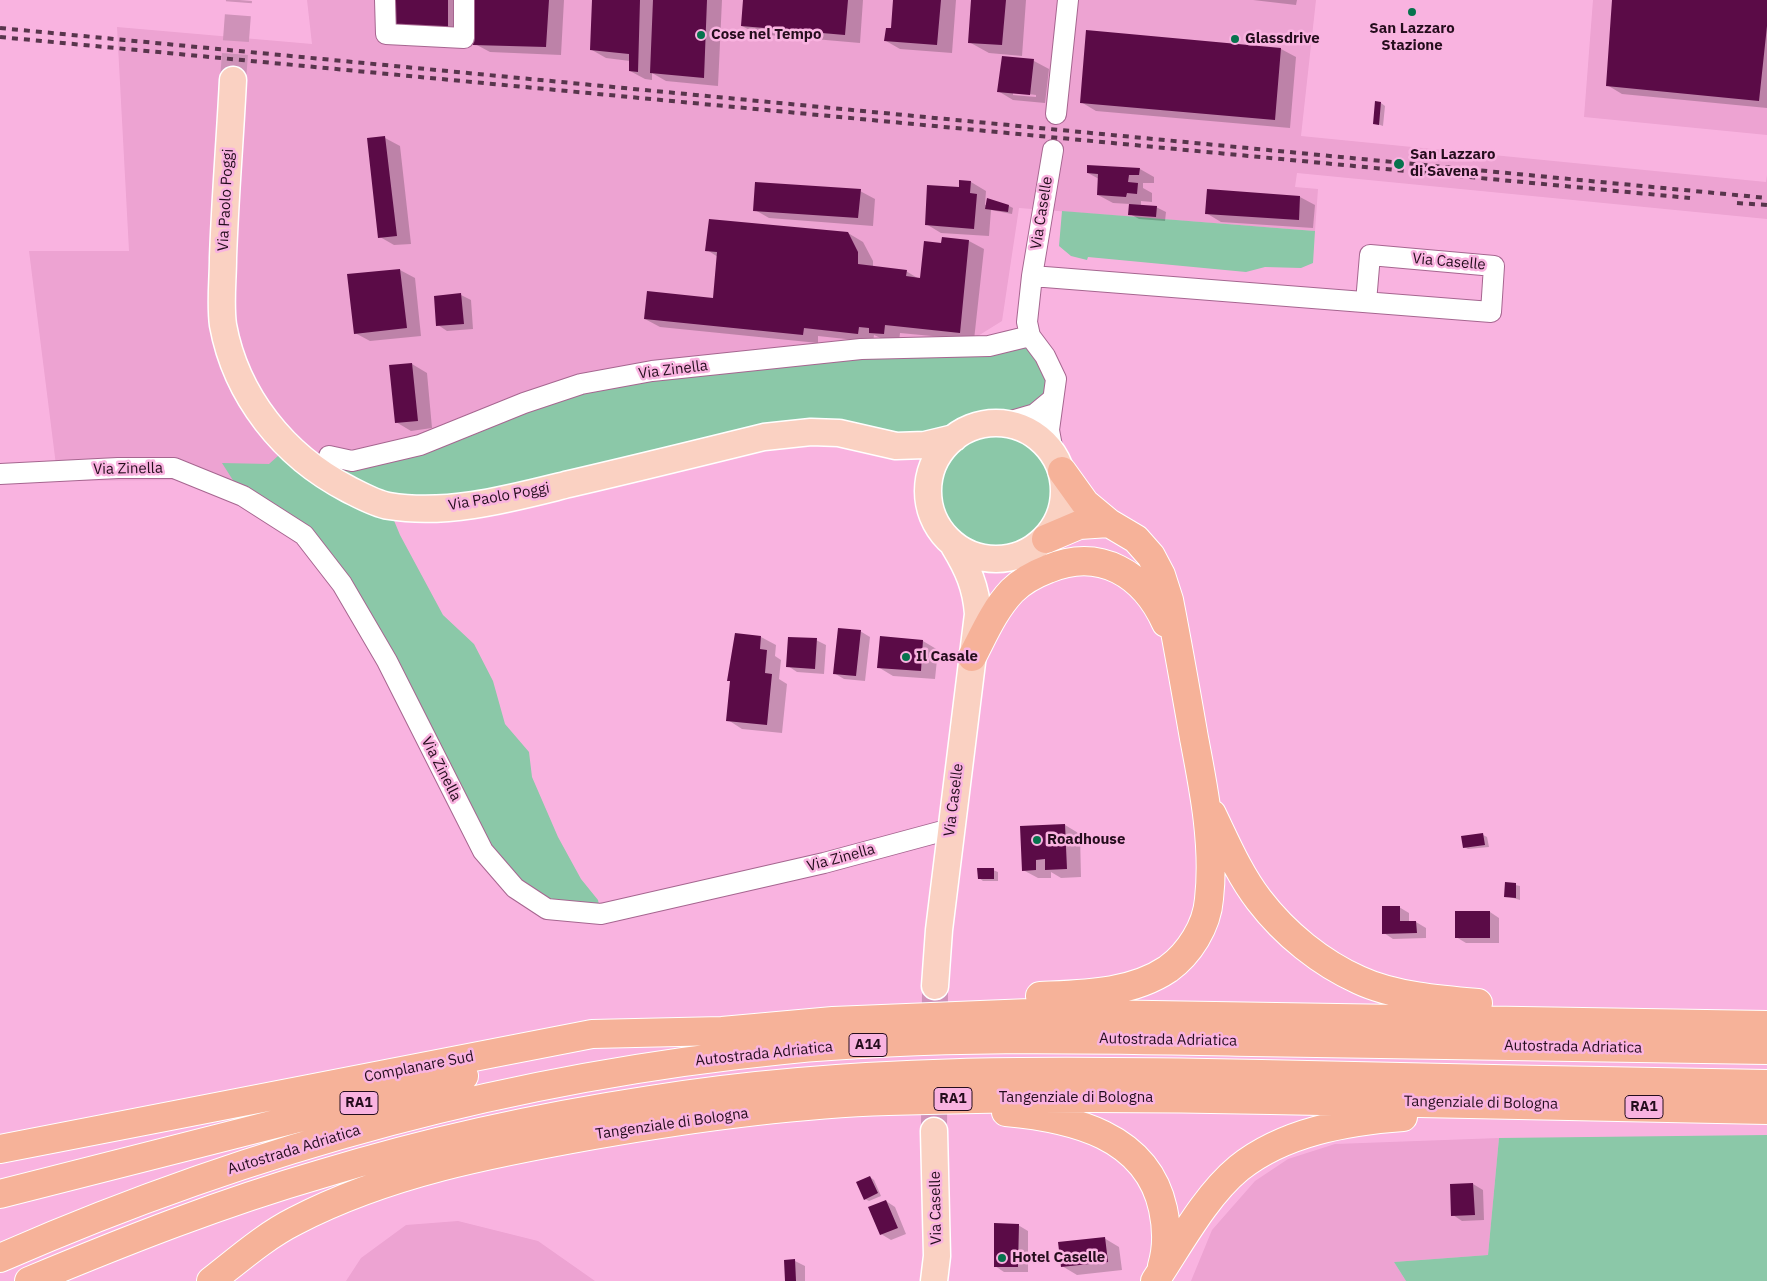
<!DOCTYPE html>
<html>
<head>
<meta charset="utf-8">
<style>
  body { margin:0 }
  canvas { display:block; background:#f9b3e0 }
</style>
</head>
<body>
<canvas width="1767" height="1281"></canvas>
<script>
const ctx = document.querySelector('canvas').getContext('2d');
ctx.lineJoin = 'round';
function paint(path, color) {
  ctx.fillStyle = color;
  ctx.fill(path, 'evenodd');
}
function trace(path, color, width, dash) {
  ctx.strokeStyle = color;
  ctx.lineWidth = width;
  ctx.lineCap = dash ? 'butt' : 'round';
  ctx.setLineDash(dash || []);
  ctx.stroke(path);
}
function label(font, color, halo, rows, align = 'center') {
  ctx.font = font + ' "IBM Plex Sans",sans-serif';
  ctx.lineWidth = 5;
  ctx.setLineDash([]);
  ctx.textBaseline = 'middle';
  ctx.strokeStyle = halo;
  ctx.fillStyle = color;
  for (const [text, x, y, turn = 0] of rows) {
    ctx.save();
    ctx.translate(x, y);
    ctx.rotate((+turn || 0) * Math.PI / 180);
    ctx.textAlign = isNaN(turn) ? turn : align;
    if (halo) ctx.strokeText(text, 0, 0);
    ctx.fillText(text, 0, 0);
    ctx.restore();
  }
}
paint(new Path2D(`
  M307,0H1316L1301,136L1766,182L1767,175V219L1297,173L1295,187L1318,189L1315,231L1019,208L1002,321L973,339L310,479L58,481L29,251H129L117,27L312,44Z
  M1593,0H1767V135L1584,117Z
  M1499,1138L1488,1255L1394,1262L1406,1281H1191L1212,1230L1255,1181L1288,1159L1335,1144Z
  M458,1221L538,1241L595,1281H346L361,1258L406,1225Z`), '#eda3d2');
paint(new Path2D(`
  M1062,211L1315,231L1313,263L1301,268L1265,267L1246,272L1088,257L1087,260L1071,256L1059,246Z
  M1030,336L1056,390L1004,423L986,424L965,430L954,438L839,433L608,475L388,506L400,535L443,615L474,644L493,681L505,724L529,752L532,777L558,837L581,879L598,900L601,914L547,909L515,888L304,535L243,496L222,463L269,464L278,456L352,461L581,384Z
  M941 491a55 55 0 1 1 110 0a55 55 0 1 1-110 0Z
  M1767,1135V1281H1406L1394,1262L1488,1255L1499,1138Z`), '#8bc8a8');
paint(new Path2D(`
  M395,0H463V35L411,36Z
  M476,0H564L561,55L490,52L475,44Z
  M594,0H722L718,86L666,81L652,73V80L645,79L630,71V61L606,58L592,50Z
  M745,0H863L860,43L757,34L742,26Z
  M895,0H956L952,53L900,49L886,41L892,30Z
  M973,0H1026L1022,56L989,53L969,42Z
  M1253,0H1297L1296,5Z
  M1613,0H1767V108L1622,94L1607,85Z
  M1087,32L1281,49L1296,57L1290,128L1096,111L1081,102Z
  M1003,57L1034,61L1049,69L1045,103L1013,100L998,91ZM1013,92L1036,95V97L1013,95Z
  M1381,103L1385,106L1383,126L1374,123Z
  M385,138L400,146L411,244L394,245L380,237L368,139Z
  M1140,169L1154,177V183H1143V188L1152,193V202L1141,201V206L1156,207L1166,212L1165,221L1139,219L1130,214V204L1113,203L1098,195L1099,179L1088,173Z
  M961,181L971,182L986,191L985,205L1009,206L1013,208L1012,214L991,210L989,236L941,233L926,224L960,188Z
  M860,191L875,199L873,226L769,218L755,210Z
  M1300,197L1315,205L1313,228L1221,222L1206,213Z
  M848,233L863,242L873,261V267L906,271L919,279L942,244L943,238L969,241L984,249L974,340L900,333L899,342L885,340L874,335L873,342L818,336V343L660,327L645,319L714,299L718,257L707,250Z
  M400,270L415,278L421,336L370,341L355,333Z
  M461,295L471,300L473,329L447,331L438,325Z
  M412,364L427,373L432,428L411,431L396,422Z
  M860,631L870,637L865,681L844,679L834,673Z
  M761,637L776,645L775,656L781,660L779,679L787,684L782,733L742,729L728,720Z
  M881,638L923,641L938,650L935,679L893,676L878,667Z
  M816,640L826,645L824,674L797,672L788,666Z
  M1065,825L1080,834L1081,877L1061,878L1051,872V878H1038L1023,870Z
  M1483,835L1487,837L1489,847L1468,849L1464,847Z
  M993,870L998,872V881H983L979,878Z
  M1506,883L1520,886V900L1506,896Z
  M1399,907L1409,913V922H1416L1426,928V938L1393,939L1384,933Z
  M1490,912L1499,918V943H1466L1456,937Z
  M870,1177L874,1180L881,1196L869,1201L865,1199Z
  M1473,1184L1483,1190L1484,1220L1462,1221L1453,1215L1452,1185Z
  M886,1201L895,1207L906,1234L891,1240L881,1234Z
  M1018,1225L1028,1231V1272H1004L995,1266Z
  M1104,1238L1119,1247L1122,1270L1077,1275L1062,1266Z
  M795,1261L805,1266V1281H786Z`), '#0003');
paint(new Path2D(`
  M394,0H448V27L395,28Z
  M475,0H549L546,47L473,45Z
  M592,0H640L638,72L629,71V54L590,50Z
  M653,0H707L704,78L650,73Z
  M743,0H848L845,35L741,26Z
  M893,0H941L937,45L884,41L886,28H891Z
  M971,0H1006L1002,45L968,43Z
  M1612,0H1767V26L1759,101L1606,86Z
  M1086,30L1281,48L1275,120L1080,103Z
  M1002,56L1034,59L1030,95L997,92Z
  M1375,101L1381,102L1379,125L1373,124Z
  M385,136L397,236L378,238L367,138Z
  M1087,165L1140,168L1139,175H1129L1128,182L1138,183L1137,194L1127,193L1126,197L1097,195L1098,174L1087,173Z
  M959,180L971,181L970,193L977,194L974,229L925,225L927,185L959,187Z
  M755,182L861,189L858,218L753,211Z
  M1207,189L1300,196L1299,220L1205,214Z
  M987,198L1009,205L1008,212L985,209Z
  M1129,204L1157,206L1156,217L1128,215Z
  M709,219L848,232L858,252V264L907,270L906,276L920,278L924,241L941,243L942,237L969,240L960,333L885,325L884,334L869,333V328L859,327L858,334L804,328L803,335L644,319L647,291L713,298L717,252L705,251Z
  M400,269L407,328L354,334L347,274Z
  M461,293L464,324L436,326L434,296Z
  M412,363L418,421L395,423L389,365Z
  M838,628L861,630L856,676L833,674Z
  M735,633L761,636L760,649L767,650L765,673L772,674L767,725L726,721L730,681H727Z
  M880,636L923,640L921,671L877,668Z
  M788,637L817,638L815,669L786,667Z
  M1065,824L1067,869L1045,870V859L1036,860V870L1022,871L1020,826Z
  M1483,833L1485,845L1463,848L1461,836Z
  M977,868H994V879H978Z
  M1505,882L1516,883V898L1504,897Z
  M1382,906H1400V921H1416L1417,933L1382,934Z
  M1455,911H1490V938H1455Z
  M870,1176L878,1193L864,1200L856,1182Z
  M1473,1183L1475,1215L1451,1216L1450,1184Z
  M886,1200L898,1228L880,1235L868,1207Z
  M994,1223L1019,1224L1018,1267H994Z
  M1105,1237L1108,1262L1061,1267L1058,1242Z
  M795,1259L796,1281H785L784,1260Z`), '#5b0b47');
trace(new Path2D(`
  M233,80L239,0
  M934,1131L935,986`), '#cf92b9', 26, [26, 13]);
const minor = new Path2D(`
  M385,0L386,34L464,38V0
  M1056,114L1068,0
  M1053,150L1032,276L1027,322L1030,336L1045,356L1056,379L1049,430L1053,452
  M1032,276L1491,312L1494,266L1370,255L1366,302
  M1004,423L1035,414L1053,399
  M329,456L352,461L420,445L524,403L581,384L652,371L861,349L989,346L1030,336
  M0,474L118,468H174L243,496L304,535L342,584L387,661L483,851L515,888L547,909L601,914L824,863L950,829`);
const major = new Path2D(`
  M233,80C230,140 225,199 223,258C223,280 220,303 223,325C236,396 284,456 348,489C360,495 376,504 389,506C448,516 512,498 569,484C634,469 699,453 764,437L811,432L839,433L896,446L925,445L954,438
  M928 491a68 68 0 1 1 136 0a68 68 0 1 1-136 0Z
  M935,986L939,930L978,614C976,587 968,569 954,546
  M934,1131L937,1256L934,1281`);
const highway = new Path2D(`
  M1046,539L1079,525L1109,523
  M972,657C984,634 994,610 1012,591C1022,581 1035,574 1048,569C1100,547 1144,574 1166,623
  M1212,814C1226,843 1239,874 1259,900C1285,934 1321,963 1359,980C1393,996 1441,1000 1478,1003
  M1040,996C1083,994 1131,994 1168,969C1189,954 1207,926 1209,899C1215,846 1204,790 1194,738C1186,692 1178,646 1169,600L1161,575L1151,556L1136,539L1109,523L1085,503L1062,471
  M1006,1112C1072,1118 1147,1135 1163,1209C1167,1228 1168,1246 1162,1266
  M0,1149L592,1034L722,1031L833,1021L1030,1013L1767,1025
  M0,1194L464,1076
  M0,1258C249,1149 512,1077 783,1050C938,1035 1096,1039 1252,1042C1424,1045 1595,1047 1767,1050
  M29,1281C125,1241 221,1203 321,1174C428,1141 539,1117 650,1100C852,1067 1057,1070 1261,1074C1430,1078 1598,1081 1767,1084
  M211,1281C238,1260 265,1236 295,1221C387,1173 493,1153 594,1135C691,1118 790,1104 888,1101C1016,1097 1143,1097 1271,1100C1437,1102 1602,1106 1767,1110
  M1155,1281C1179,1245 1205,1196 1239,1168C1284,1132 1347,1121 1403,1117`);
trace(minor, '#a66690', 22);
trace(major, '#fff', 29);
trace(highway, '#fff', 30);
trace(minor, '#fff', 20);
trace(major, '#fad1c2', 26);
trace(highway, '#f6b299', 28);
trace(new Path2D(`
  M0,28L1767,198
  M0,37L1690,198
  M1737,203L1767,205`), '#58354c', 4, [6, 6]);
for (const [x, y, r, color] of [
  [1412,12,5,"#06734d"],
  [701,35,5,"#06734d"],
  [1235,39,5,"#06734d"],
  [1399,164,6,"#06734d"],
  [906,657,5,"#06734d"],
  [1037,840,5,"#06734d"],
  [1002,1258,5,"#06734d"]
]) {
  const dot = new Path2D();
  dot.arc(x, y, r, 0, 2 * Math.PI);
  ctx.fillStyle = color;
  ctx.fill(dot);
  trace(dot, '#f9b3e0', 2);
}
for (const [x, y, w] of [
  [868,1045,38],
  [953,1099,38],
  [359,1103,38],
  [1644,1107,38]
]) {
  const box = new Path2D();
  box.roundRect(x - w / 2, y - 11.5, w, 23, 4);
  ctx.fillStyle = '#f9b3e0';
  ctx.fill(box);
  trace(box, '#250d1d', 1);
}
label('bold 14px', '#250d1d', null, [
  ["A14",868,1045],
  ["RA1",953,1099],
  ["RA1",359,1103],
  ["RA1",1644,1107]
]);
label('bold 15px', '#250d1d', '#f9b3e0', [
  ["San Lazzaro",1412,29,"center"],
  ["Stazione",1412,46,"center"],
  ["Cose nel Tempo",711,35],
  ["Glassdrive",1245,39],
  ["San Lazzaro",1410,155],
  ["di Savena",1410,172],
  ["Il Casale",916,657],
  ["Roadhouse",1047,840],
  ["Hotel Caselle",1012,1258]
], 'left');
label('15px', '#250d1d', '#f9b3e0', [
  ["Via Paolo Poggi",226,200,-87],
  ["Via Caselle",1042,213,-81],
  ["Via Caselle",1449,262,5],
  ["Via Zinella",673,370,-7],
  ["Via Zinella",128,469,-1],
  ["Via Paolo Poggi",499,497,-10],
  ["Via Zinella",441,769,63],
  ["Via Caselle",954,800,-83],
  ["Via Zinella",841,858,-15],
  ["Autostrada Adriatica",1168,1040,1],
  ["Autostrada Adriatica",1573,1047,1],
  ["Autostrada Adriatica",764,1054,-6],
  ["Complanare Sud",419,1067,-11],
  ["Tangenziale di Bologna",1076,1098],
  ["Tangenziale di Bologna",1481,1103,1],
  ["Tangenziale di Bologna",672,1124,-8],
  ["Autostrada Adriatica",294,1150,-17],
  ["Via Caselle",936,1208,-91]
]);
</script>
</body>
</html>
